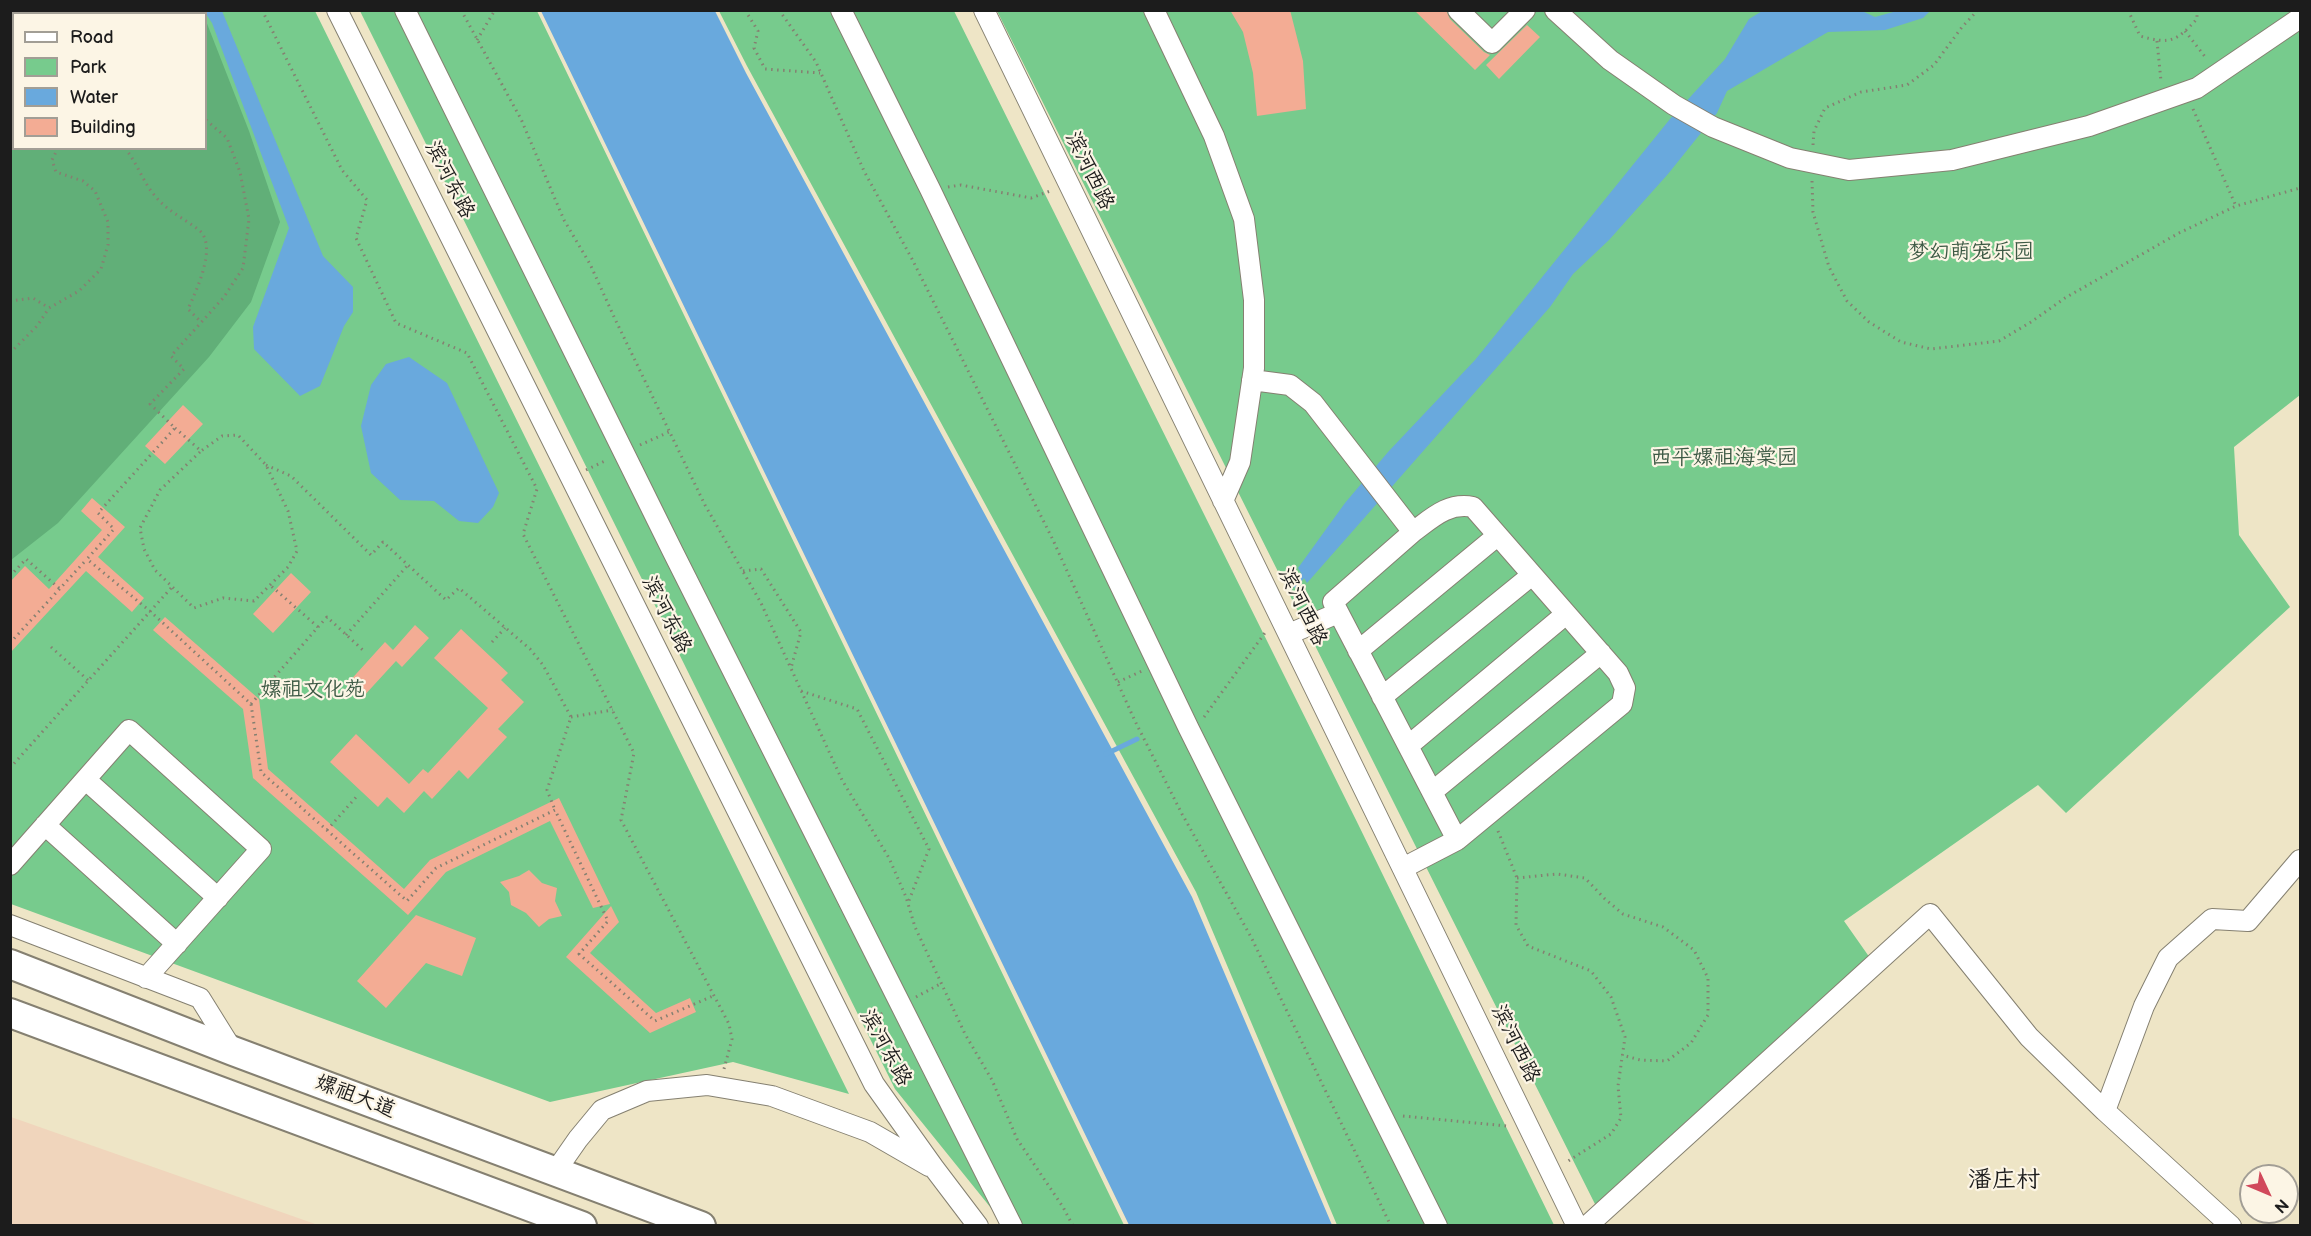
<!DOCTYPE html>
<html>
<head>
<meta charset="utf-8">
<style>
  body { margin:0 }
  #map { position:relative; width:2311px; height:1236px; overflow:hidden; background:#eee5c6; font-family:"Balsamiq Sans",sans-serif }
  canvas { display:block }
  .frame { position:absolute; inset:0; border:12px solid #1c1c1c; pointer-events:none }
  .legend { position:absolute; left:12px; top:12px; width:195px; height:138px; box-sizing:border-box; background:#fcf5e5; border:2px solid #a29e95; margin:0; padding:8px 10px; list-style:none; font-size:18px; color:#1c1c1c }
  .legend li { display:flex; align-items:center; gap:12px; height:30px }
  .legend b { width:30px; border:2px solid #a29e95 }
  .north { position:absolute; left:2239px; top:1164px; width:60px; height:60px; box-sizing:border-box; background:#fcf5e5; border:2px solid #a29e95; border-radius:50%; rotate:134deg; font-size:16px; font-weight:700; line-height:24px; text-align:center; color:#1c1c1c }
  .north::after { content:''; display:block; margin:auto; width:21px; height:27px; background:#d1495b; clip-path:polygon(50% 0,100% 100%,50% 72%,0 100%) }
</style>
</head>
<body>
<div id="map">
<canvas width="2311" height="1236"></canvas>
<div class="frame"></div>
<ul class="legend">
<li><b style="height:8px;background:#fff"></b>Road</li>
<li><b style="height:16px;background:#77cb8d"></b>Park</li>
<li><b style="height:16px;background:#69a9dd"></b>Water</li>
<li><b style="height:16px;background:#f3ac94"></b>Building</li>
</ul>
<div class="north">N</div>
</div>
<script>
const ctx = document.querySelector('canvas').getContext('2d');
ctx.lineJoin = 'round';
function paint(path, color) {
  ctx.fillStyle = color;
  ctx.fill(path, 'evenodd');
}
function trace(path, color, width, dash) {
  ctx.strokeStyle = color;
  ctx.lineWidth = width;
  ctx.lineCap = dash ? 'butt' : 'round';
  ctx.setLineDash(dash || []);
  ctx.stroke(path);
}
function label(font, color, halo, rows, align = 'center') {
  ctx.font = font + ' "Balsamiq Sans","LXGW WenKai TC",sans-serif';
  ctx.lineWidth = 4.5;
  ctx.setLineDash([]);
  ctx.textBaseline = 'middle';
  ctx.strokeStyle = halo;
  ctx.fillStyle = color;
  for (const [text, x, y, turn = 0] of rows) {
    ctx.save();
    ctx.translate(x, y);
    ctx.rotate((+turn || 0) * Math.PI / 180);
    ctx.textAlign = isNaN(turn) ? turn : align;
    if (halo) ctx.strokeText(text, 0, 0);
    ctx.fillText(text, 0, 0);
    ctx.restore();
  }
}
paint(new Path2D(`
  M11,1117L318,1225H11Z`), '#f0d5bc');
paint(new Path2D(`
  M10,11H315L849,1094L733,1062L550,1102L11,904ZM14,14H206V148H14Z
  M360,11H537L1124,1225H1002L999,1218L895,1089Z
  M719,11H954L1358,824L1554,1225H1337L1196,892L747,66Z
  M997,11H2300V395L2234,447L2239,535L2290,607L2066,813L2038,785L1844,921L1870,958L1598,1210Z`), '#77cb8d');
paint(new Path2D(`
  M11,10L198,11L200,13L14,14V148H206V21L249,131L280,222L251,302L209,357L58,523L11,560Z`), '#61af78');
paint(new Path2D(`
  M1764,10L1862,11L1875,17L1897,11H1930L1923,18L1885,30L1828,32L1727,91L1717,113L1668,174L1609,240L1573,274L1550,307L1307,583L1298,568L1345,503L1388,452L1475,360L1670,119L1725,59L1749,19Z
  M204,11H222L323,256L353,287V312L344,326L320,386L300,396L254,349L253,327L289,228L212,23Z
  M541,11H715L746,73L1192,897L1332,1225H1129Z
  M409,357L447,383L499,493L493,507L478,523L459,521L434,501L400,500L371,473L361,426L371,385L386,364Z`), '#69a9dd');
trace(new Path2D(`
  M1295,585L1307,571
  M1106,754L1137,739`), '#69a9dd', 5);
paint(new Path2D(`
  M1230,10H1290L1303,61L1306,109L1257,116L1253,73L1243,32Z
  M1414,10H1446L1450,19L1484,52L1490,55L1475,70Z
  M1527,25L1540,37L1499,79L1486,65Z
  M183,405L203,424L165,464L145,446Z
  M92,498L125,527L98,557L144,598L132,612L86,571L10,653V582L25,566L49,589L102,530L81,511Z
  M291,573L311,592L273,633L253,614Z
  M165,617L259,699L268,769L404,889L430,860L559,798L610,904L593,908L550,821L446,872L408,915L253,778L243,709L153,630Z
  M415,625L429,638L402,667L396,661L362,698L347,684L385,642L393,650Z
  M461,629L508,673L501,680L524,702L498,729L507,737L468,779L459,770L432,799L424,791L404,813L387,797L378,807L330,762L356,734L409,784L423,769L428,773L488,708L434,658Z
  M529,870L542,883L557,888L555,901L562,916L549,919L539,927L526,913L511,905L509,892L500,882L519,876Z
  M611,906L619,922L590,953L656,1013L690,998L696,1012L650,1033L566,957Z
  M416,915L476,938L462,976L426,963L386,1008L357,981Z`), '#f3ac94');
const minor = new Path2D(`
  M337,10L874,1084L934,1168L978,1226
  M405,10L673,552L1012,1226
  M841,10L930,189L1189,729L1437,1226
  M984,10L1577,1226
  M1154,10L1214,136L1244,219L1254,300V368L1240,462L1223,501
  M1458,10L1492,43L1525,10
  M1555,10L1610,60L1674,105L1713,127L1790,158L1849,170L1952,160L2089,126L2197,88L2300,18
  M1252,380L1290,385L1313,403L1413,532L1333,602L1457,840L1622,704L1625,688L1618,673L1473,507C1448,502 1432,518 1413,532
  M1289,634L1338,613
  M1358,651L1497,536
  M1382,697L1532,575
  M1408,746L1566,614
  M86,780L218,898
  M1432,792L1601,653
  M45,825L177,944
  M10,865L129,730L261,849L146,978
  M1403,868L1457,840
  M10,925L200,998L233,1051
  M2105,1111L2144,1006L2168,958L2212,919L2248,921L2300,860
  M555,1172L578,1139L602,1110L647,1091L707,1085L772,1096L870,1132L929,1166
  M1587,1226L1930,914L2029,1037L2105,1111L2231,1226`);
const highway = new Path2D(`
  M10,964L233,1051L701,1226
  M10,1013L582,1226`);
trace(minor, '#858071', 22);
trace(highway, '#858071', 32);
trace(new Path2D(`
  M139,10L141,14
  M262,10L342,170L367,200L356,238L396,323L467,353L537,489L523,534L634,753L621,820L729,1024L732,1039L724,1069
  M461,10L521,119L564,220L590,264L615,319L705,505L761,603L842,780L889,858L906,897L915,927L965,1034L992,1080L1017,1139L1063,1207L1073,1226
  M745,10L758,31L754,48L765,69L820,73
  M779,10L816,62L864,171L912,259L1053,540L1135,721L1182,814L1251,937L1391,1226
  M2128,10L2140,36C2171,45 2176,41 2197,19V10
  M2185,31L2206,58
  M477,40L495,10
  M2157,41L2161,81
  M2193,109L2236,206
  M10,110L14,111
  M206,120L227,138L240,172L249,219L243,268L224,297L171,356L184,369L150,404L175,428L98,513L114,529L87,559L151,612L251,704L261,772L407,901L436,868L555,810L608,921L579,954L655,1021L713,996
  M1813,145L1814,131L1825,108L1861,92L1907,85L1934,65L1962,27L1978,10
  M125,148C137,163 143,182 155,196C167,211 185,219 199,230C218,246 196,291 188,309L201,322
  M1812,181L1813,212L1829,267L1847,301L1869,322L1901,342L1931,349L1999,341L2031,322L2065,298L2179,233L2236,206L2300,188
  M948,187L961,185L1031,198L1053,190
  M10,301L33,298L49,308
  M10,353L37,326L49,308L79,291L101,269L108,245V222L95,191L83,181L56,172L52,160L58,148
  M175,428L201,451L222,436L238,435L266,465L288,511L297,551L288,567L254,601L223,598L194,608L155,570L144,549L140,528L160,490L201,451
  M640,445L669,432
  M266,465L291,476L371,555L383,542L446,600L459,588L530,649L543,665L571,717L547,790L555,810
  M586,470L607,460
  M743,571L761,569L801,632L791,668
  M10,576L26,559L60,589
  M318,627L327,617L365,652
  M346,635L408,565
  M492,642L505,628
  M10,643L87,559
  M51,647L89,681
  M1118,682L1142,671
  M801,691L857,709L929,849L908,903
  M251,704L318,627L270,585
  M571,717L613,710
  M1204,717L1267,630
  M10,768L172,587
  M327,830L358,795
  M1498,831L1517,878L1516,925L1528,946L1591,971L1611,997L1625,1037L1618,1086L1621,1118L1611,1134L1565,1163
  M1517,878L1557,874L1585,878L1605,899L1623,914L1663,927L1694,950L1708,978V1015L1691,1043L1667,1061L1640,1060L1622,1055
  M916,997L942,983
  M865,1022L883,1013
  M1403,1116L1507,1126`), '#858071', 3, [1.5, 4.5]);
trace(minor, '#fff', 20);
trace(highway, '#fff', 28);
label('21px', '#1c1c1c', '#fcf5e5', [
  ["滨河西路",1089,171,64],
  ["滨河东路",449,180,63],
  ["滨河西路",1302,607,64],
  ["滨河东路",666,615,63],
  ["滨河西路",1515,1044,64],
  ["滨河东路",885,1048,61],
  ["嫘祖大道",355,1097,21]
]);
label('21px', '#3c5944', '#fcf5e5', [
  ["梦幻萌宠乐园",1971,253],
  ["西平嫘祖海棠园",1724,459],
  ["嫘祖文化苑",313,691]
]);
label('24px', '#1c1c1c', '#fcf5e5', [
  ["潘庄村",2004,1181]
]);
</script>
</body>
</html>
